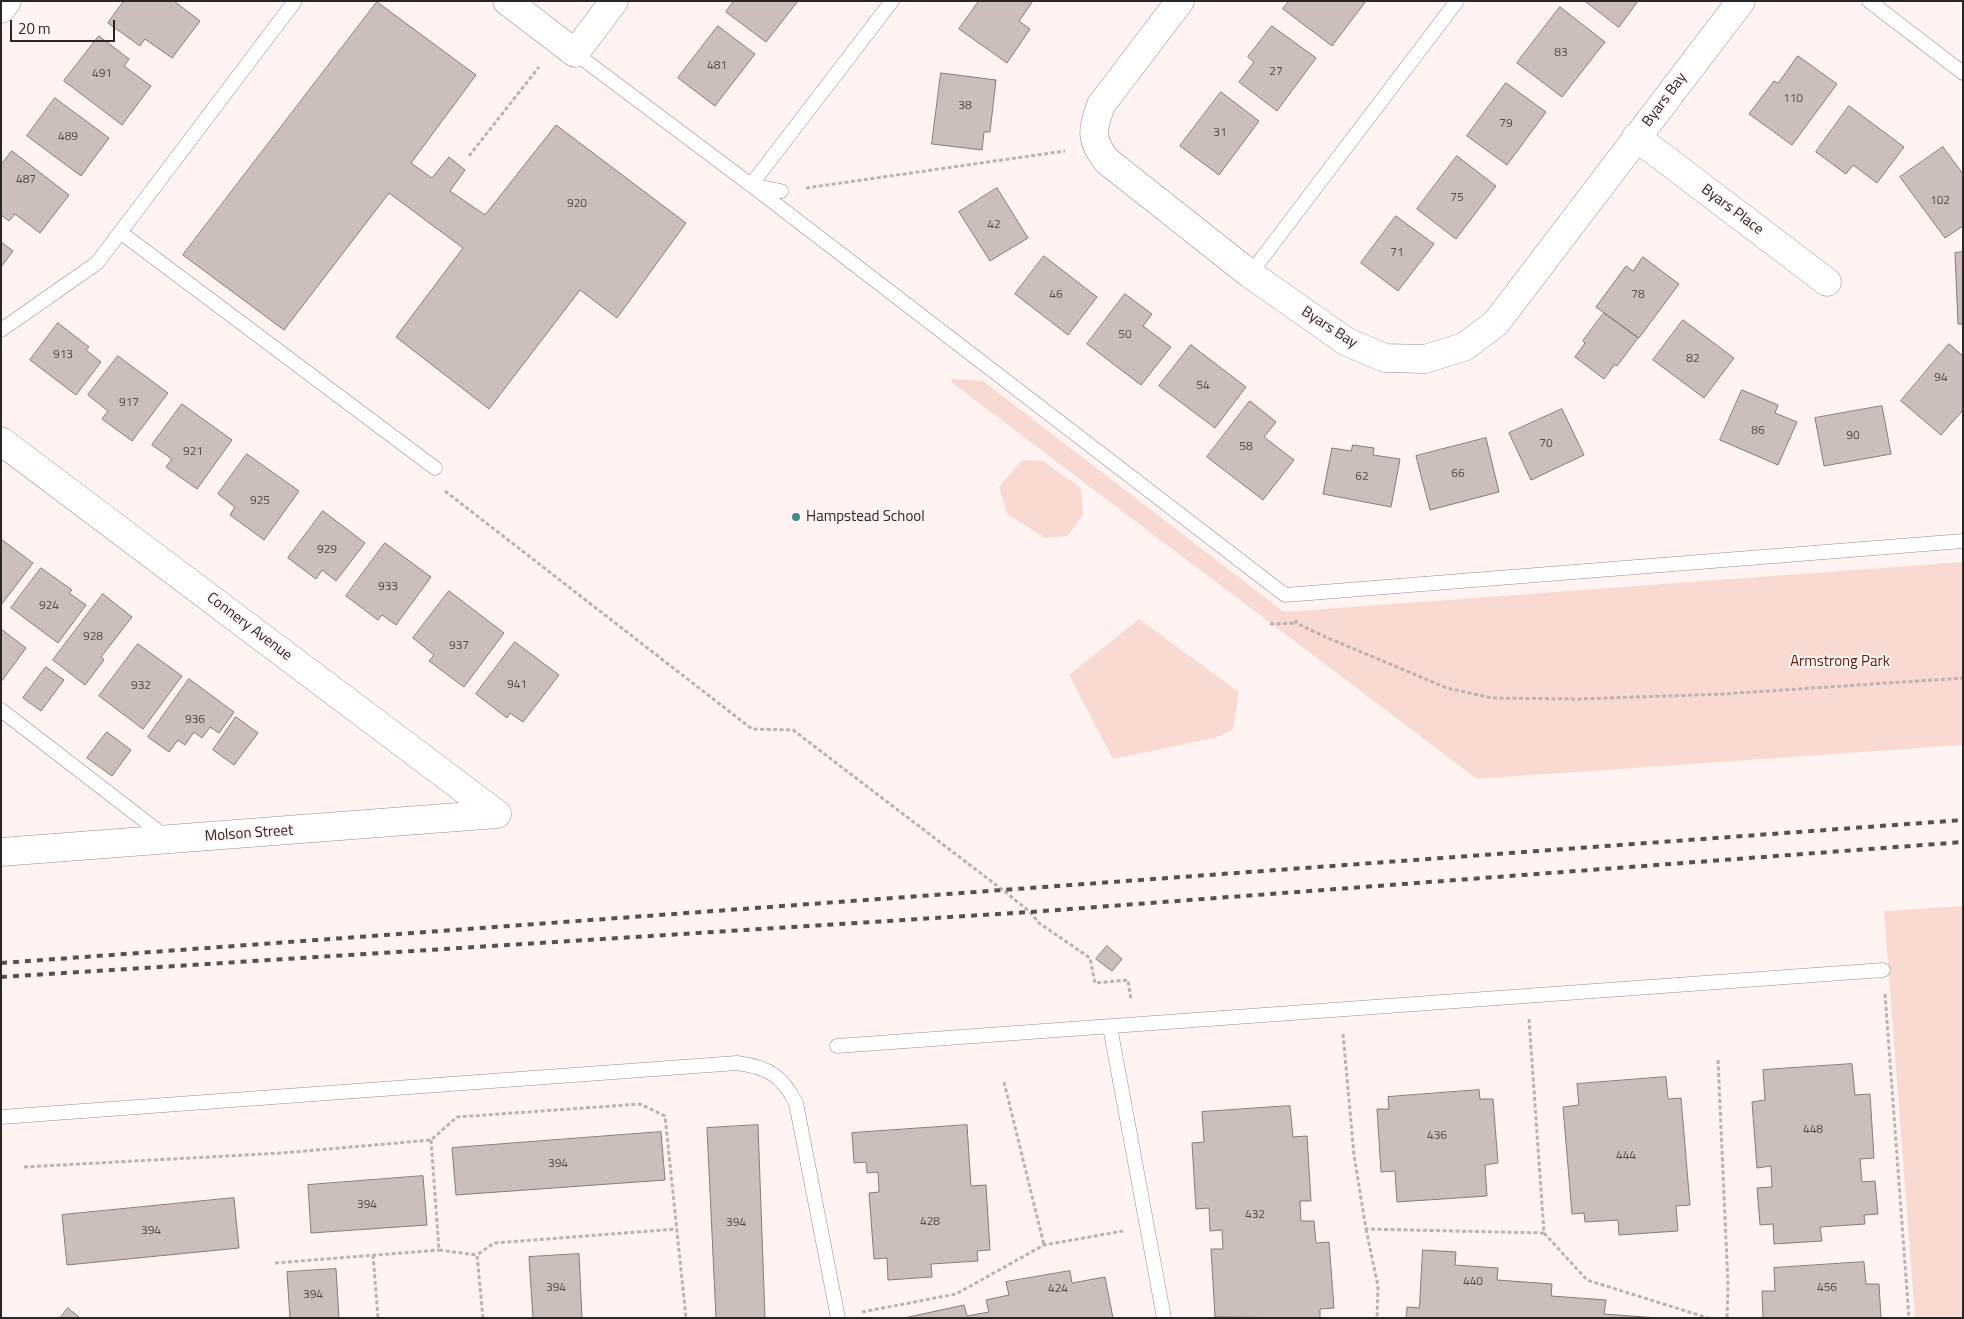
<!DOCTYPE html>
<html>
<head>
<meta charset="utf-8">
<style>
  body { margin:0 }
  #map { position:relative; width:1964px; height:1319px; overflow:hidden; background:#fff4f2; font-family:"Titillium Web",sans-serif }
  canvas { display:block }
  .frame { position:absolute; inset:0; border:2px solid #2a2625; pointer-events:none }
  .scale { position:absolute; left:10px; top:20px; width:105px; height:22px; box-sizing:border-box; border:2px solid #2a2625; border-top:0; padding-left:6px; font-size:15px; line-height:18px; white-space:nowrap; color:#2a2625; -webkit-text-stroke:4px #fff4f2; paint-order:stroke }
</style>
</head>
<body>
<div id="map">
<canvas width="1964" height="1319"></canvas>
<div class="frame"></div>
<div class="scale">20 m</div>
</div>
<script>
const ctx = document.querySelector('canvas').getContext('2d');
ctx.lineJoin = 'round';
function paint(path, color) {
  ctx.fillStyle = color;
  ctx.fill(path, 'evenodd');
}
function trace(path, color, width, dash) {
  ctx.strokeStyle = color;
  ctx.lineWidth = width;
  ctx.lineCap = dash ? 'butt' : 'round';
  ctx.setLineDash(dash || []);
  ctx.stroke(path);
}
function label(font, color, halo, rows, align = 'center') {
  ctx.font = font + ' "Titillium Web",sans-serif';
  ctx.lineWidth = 4;
  ctx.setLineDash([]);
  ctx.textBaseline = 'middle';
  ctx.strokeStyle = halo;
  ctx.fillStyle = color;
  for (const [text, x, y, turn = 0] of rows) {
    ctx.save();
    ctx.translate(x, y);
    ctx.rotate((+turn || 0) * Math.PI / 180);
    ctx.textAlign = isNaN(turn) ? turn : align;
    if (halo) ctx.strokeText(text, 0, 0);
    ctx.fillText(text, 0, 0);
    ctx.restore();
  }
}
paint(new Path2D(`
  M953,379L983,381L1284,612L1963,562V745L1477,779L951,382Z
  M1022,460L1043,461L1081,488L1083,515L1068,536L1045,538L1007,514L999,487Z
  M1139,619L1239,692L1233,729L1218,737L1113,759L1069,675Z
  M1963,906V1318H1915L1884,911Z`), '#f9dad3');
const building = new Path2D(`
  M124,1H174L200,21L172,58L145,39L140,46L108,23Z
  M734,1H798L766,42L726,12Z
  M979,1H1033L1019,21L1030,29L1007,63L959,29Z
  M1289,1H1366L1332,46L1283,9Z
  M1585,1H1638L1619,27Z
  M377,2L476,75L411,163L432,178L449,157L465,170L450,191L485,215L556,125L686,223L617,318L580,290L489,409L396,337L463,248L389,193L284,330L183,255Z
  M1560,7L1605,42L1562,97L1517,63Z
  M718,26L755,54L715,106L678,78Z
  M1272,26L1316,58L1277,111L1239,82L1254,62L1248,57Z
  M99,36L129,59L124,66L151,86L122,125L64,81Z
  M1798,56L1837,84L1792,145L1749,114L1774,81L1778,83Z
  M941,73L996,80L990,132H984L982,150L932,144Z
  M1506,83L1546,112L1507,165L1467,136Z
  M1221,92L1259,121L1219,175L1180,146Z
  M55,98L109,138L81,176L27,136Z
  M1849,106L1904,147L1877,183L1853,165L1846,174L1816,152Z
  M1943,147L1963,174V226L1945,238L1900,177Z
  M12,151L69,195L40,233L15,214L9,221L1,215V165Z
  M1457,156L1496,186L1456,239L1417,209Z
  M997,188L1028,238L990,261L959,212Z
  M1396,216L1434,244L1398,291L1361,263Z
  M1,242L13,251L1,267Z
  M1963,252V324H1958L1955,253Z
  M1044,256L1097,297L1068,335L1015,294Z
  M1643,257L1679,284L1639,338L1596,307L1626,266L1633,271Z
  M1125,294L1152,314L1143,326L1171,347L1141,385L1087,344Z
  M1604,313L1638,338L1617,366L1615,364L1604,379L1575,357L1585,343L1583,341Z
  M1683,320L1734,358L1704,398L1653,360Z
  M58,323L89,347L86,350L101,362L76,395L30,360Z
  M1949,344L1963,356V410L1941,435L1901,401Z
  M1191,345L1246,387L1215,428L1159,386Z
  M118,356L168,393L132,441L102,419L108,411L88,395Z
  M1742,390L1778,405L1775,413L1797,422L1778,465L1720,440Z
  M1250,401L1276,422L1264,437L1294,460L1263,500L1207,457Z
  M182,404L232,440L197,489L166,467L172,459L152,445Z
  M1882,406L1891,454L1824,466L1815,418Z
  M1562,409L1584,455L1531,480L1509,433Z
  M1486,438L1499,492L1430,510L1416,456Z
  M1353,445L1374,448L1373,455L1400,459L1391,507L1323,494L1332,448L1351,451Z
  M247,454L299,491L264,540L230,515L235,507L218,494Z
  M323,511L365,543L336,581L322,570L316,579L288,558Z
  M1,539L33,563L1,605Z
  M385,543L431,577L396,625L382,615L378,620L346,596Z
  M41,568L72,590L69,593L86,605L58,643L11,608Z
  M449,591L504,633L464,687L429,661L434,655L413,638Z
  M103,594L132,617L101,657L104,660L85,685L53,660Z
  M1,629L26,648L1,682Z
  M515,642L559,675L523,722L510,713L507,718L476,694Z
  M138,644L182,676L143,729L99,696Z
  M46,667L64,680L41,711L23,698Z
  M189,679L234,712L219,733L210,727L202,738L194,732L185,745L178,740L169,752L148,737Z
  M236,717L258,733L234,765L213,750Z
  M107,732L131,750L112,776L87,758Z
  M1107,946L1122,959L1112,971L1096,959Z
  M1852,1064L1855,1095L1870,1094L1874,1158L1860,1159L1862,1182L1875,1181L1878,1214L1864,1215L1865,1224L1820,1227L1822,1241L1774,1244L1773,1224L1760,1225L1757,1188L1772,1187L1771,1166L1757,1168L1752,1102L1765,1100L1763,1070Z
  M1666,1077L1668,1099L1681,1098L1690,1205L1676,1206L1678,1231L1619,1235L1618,1220L1585,1222L1584,1213L1572,1214L1563,1107L1579,1105L1577,1084Z
  M1479,1090L1480,1099H1493L1498,1163L1485,1165L1487,1196L1397,1202L1395,1171L1381,1172L1377,1109H1389L1388,1097Z
  M1290,1106L1293,1137L1307,1136L1311,1201H1300L1301,1221H1314L1316,1243L1329,1242L1334,1308L1320,1309V1318L1215,1317L1211,1249H1223L1222,1230L1210,1231L1209,1208L1196,1209L1192,1143L1204,1142L1202,1112Z
  M758,1125L765,1318H716L707,1128Z
  M967,1125L971,1186L986,1185L990,1250L977,1251L978,1261L931,1264L932,1277L888,1280L887,1258L874,1259L869,1193L879,1192L878,1172L867,1173L866,1162L854,1163L852,1133Z
  M661,1132L665,1180L456,1195L452,1148Z
  M423,1176L427,1225L311,1233L308,1185Z
  M234,1198L239,1248L67,1265L62,1215Z
  M1423,1250L1456,1252L1455,1265L1498,1268L1497,1280L1552,1284L1551,1296L1606,1300L1604,1314L1658,1318H1406L1407,1307L1419,1308Z
  M579,1254L582,1318H533L529,1257Z
  M1864,1262L1866,1284H1879L1881,1318H1763L1762,1291H1775L1774,1268Z
  M336,1269L339,1318H290L287,1272Z
  M1070,1271L1072,1283L1105,1277L1113,1318H904L964,1305L967,1316L989,1312L986,1300L1009,1295L1006,1282Z
  M68,1308L80,1318H60Z`);
paint(building, '#cbbebb');
trace(building, '#867b78', 1);
const lane = new Path2D(`
  M1869,1L1963,73
  M575,53L751,185L1285,595L1963,541
  M781,191L751,185L892,1
  M120,232L435,468
  M1250,274L1457,1
  M1,330L97,263L295,1
  M1,710L167,838
  M1110,1027L1164,1318
  M837,1046L1883,970
  M1,1117L737,1063C767,1067 782,1075 796,1103L838,1318`);
const street = new Path2D(`
  M507,1L575,53L614,1
  M1180,1L1101,105C1092,130 1090,140 1107,161L1250,274L1347,342L1385,358L1425,359L1464,347L1496,323L1741,1
  M1,9L7,1
  M1636,137L1827,282
  M1,441L497,814
  M1,852L497,814`);
trace(lane, '#978c89', 15);
trace(street, '#978c89', 29);
trace(new Path2D(`
  M469,156L539,67
  M806,188L1065,151
  M445,491L752,729L793,730L1004,891L1030,912L1039,923L1090,958L1095,983L1128,980L1131,1000
  M1296,620V623L1321,635L1447,688L1492,698L1579,699L1723,694L1963,678
  M1270,624L1296,623
  M1885,994L1909,1318
  M1529,1019L1544,1233L1587,1280L1708,1318
  M1343,1034L1354,1155L1366,1229L1544,1233
  M1718,1060L1728,1285L1727,1318
  M1004,1082L1044,1245
  M431,1140L439,1250L477,1255
  M24,1167L282,1153L431,1140L457,1117L640,1104L665,1116L686,1318
  M1366,1229L1378,1286L1377,1318
  M373,1255L378,1318
  M275,1263L439,1250
  M862,1312L956,1294L1044,1245L1123,1231
  M483,1318L477,1255L494,1243L677,1229`), '#bcb3b1', 3, [4, 2.5]);
trace(lane, '#fff', 14);
trace(street, '#fff', 28);
trace(new Path2D(`
  M1,963L1963,820
  M1,977L1030,912L1963,842`), '#565150', 4, [6, 6]);
for (const [x, y, r, color] of [
  [796,517,5,"#428a8a"]
]) {
  const dot = new Path2D();
  dot.arc(x, y, r, 0, 2 * Math.PI);
  ctx.fillStyle = color;
  ctx.fill(dot);
  trace(dot, '#fff4f2', 2);
}
label('12px', '#524c4a', null, [
  ["83",1561,53],
  ["481",717,66],
  ["27",1276,72],
  ["491",102,74],
  ["110",1793,99],
  ["38",965,106],
  ["79",1506,124],
  ["31",1220,133],
  ["489",68,137],
  ["487",26,180],
  ["75",1457,198],
  ["102",1940,201],
  ["920",577,204],
  ["42",994,225],
  ["71",1397,253],
  ["46",1056,295],
  ["78",1638,295],
  ["50",1125,335],
  ["913",63,355],
  ["82",1693,359],
  ["94",1941,378],
  ["54",1203,386],
  ["917",129,403],
  ["86",1758,431],
  ["90",1853,436],
  ["70",1546,444],
  ["58",1246,447],
  ["921",193,452],
  ["66",1458,474],
  ["62",1362,477],
  ["925",260,501],
  ["929",327,550],
  ["933",388,587],
  ["924",49,606],
  ["928",93,637],
  ["937",459,646],
  ["941",517,685],
  ["932",141,686],
  ["936",195,720],
  ["448",1813,1130],
  ["436",1437,1136],
  ["444",1626,1156],
  ["394",558,1164],
  ["394",367,1205],
  ["432",1255,1215],
  ["428",930,1222],
  ["394",736,1223],
  ["394",151,1231],
  ["440",1473,1282],
  ["394",556,1288],
  ["456",1827,1288],
  ["424",1058,1289],
  ["394",313,1295]
]);
label('15px', '#2a2625', '#fff4f2', [
  ["Byars Bay",1665,100,-53],
  ["Byars Place",1732,210,37],
  ["Byars Bay",1329,328,33],
  ["Connery Avenue",249,627,37],
  ["Molson Street",249,834,-4]
]);
label('15px', '#2a2625', '#fff4f2', [
  ["Hampstead School",806,517]
], 'left');
label('15px', '#601a0c', '#fff4f2', [
  ["Armstrong Park",1840,662]
]);
</script>
</body>
</html>
